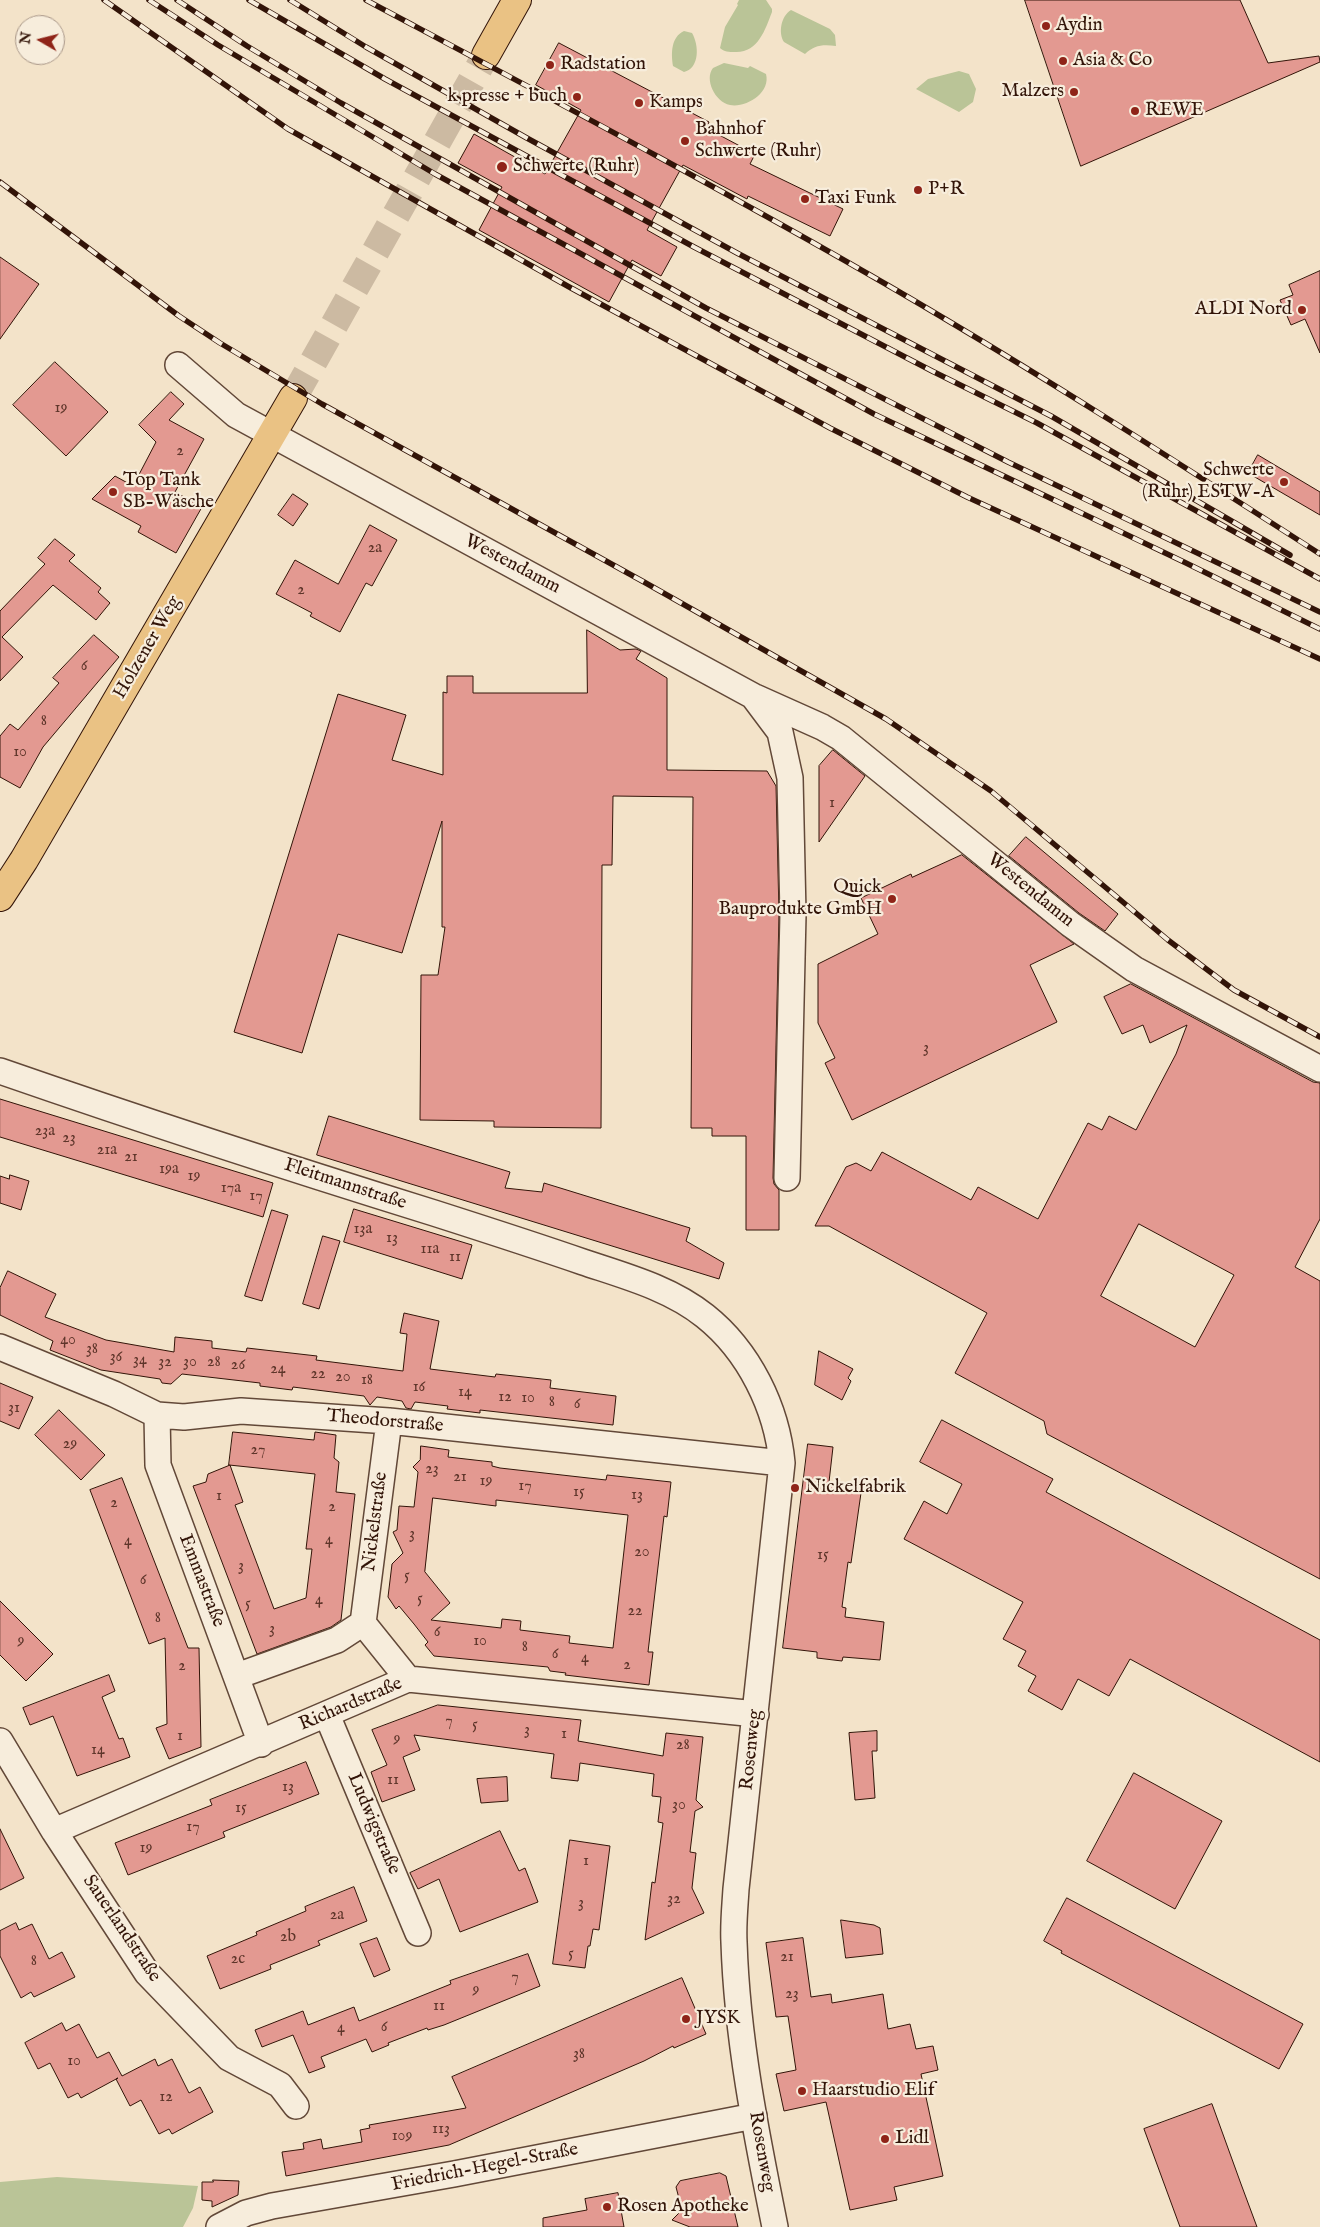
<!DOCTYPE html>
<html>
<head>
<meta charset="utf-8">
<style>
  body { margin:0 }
  #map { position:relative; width:1320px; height:2227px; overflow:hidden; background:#f3e3c9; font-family:"IM FELL English",serif }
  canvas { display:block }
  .north { position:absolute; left:15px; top:15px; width:50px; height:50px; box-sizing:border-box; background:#f7eddc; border:1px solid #a89687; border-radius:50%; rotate:278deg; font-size:14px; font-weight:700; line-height:20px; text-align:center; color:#321408 }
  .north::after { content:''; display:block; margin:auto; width:18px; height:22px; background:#8f2418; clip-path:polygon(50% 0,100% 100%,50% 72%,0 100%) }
</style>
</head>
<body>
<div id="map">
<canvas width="1320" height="2227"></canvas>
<div class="north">N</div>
</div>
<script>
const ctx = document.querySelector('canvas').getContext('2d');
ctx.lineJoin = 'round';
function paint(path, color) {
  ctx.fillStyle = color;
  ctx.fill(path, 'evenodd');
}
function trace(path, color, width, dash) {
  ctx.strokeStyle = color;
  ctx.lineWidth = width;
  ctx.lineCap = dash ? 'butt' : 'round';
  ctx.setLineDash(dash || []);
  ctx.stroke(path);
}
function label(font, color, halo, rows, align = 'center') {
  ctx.font = font + ' "IM FELL English",serif';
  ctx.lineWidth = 4.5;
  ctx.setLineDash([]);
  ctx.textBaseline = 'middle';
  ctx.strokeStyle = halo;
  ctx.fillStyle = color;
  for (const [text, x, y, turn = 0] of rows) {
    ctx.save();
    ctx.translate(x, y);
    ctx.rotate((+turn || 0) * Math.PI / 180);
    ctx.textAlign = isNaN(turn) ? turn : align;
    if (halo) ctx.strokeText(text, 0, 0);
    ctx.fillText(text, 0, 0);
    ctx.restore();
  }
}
paint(new Path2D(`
  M739,0H766L772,9V12C765,30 758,53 735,52C729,52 724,52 720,48L725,27L738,5L737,4Z
  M791,10L830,29L835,35L836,46C823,44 814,45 805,54L784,42C778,33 781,16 791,10Z
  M684,31L692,33C699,45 700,68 684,72L673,66C671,53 671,37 684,31Z
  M724,63L748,68L750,66L766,74C771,93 746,108 730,105C715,102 704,79 713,68Z
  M959,71L969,74L976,89L973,102L959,112L916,89L928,79Z
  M57,2177L198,2186L193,2208L183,2227H0V2182Z`), '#bac497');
const building = new Path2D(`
  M1025,0H1240L1268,63L1319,56L1320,62L1081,166Z
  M559,43L709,122L706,128L755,154L750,164L843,209L830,236L748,196L747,199L683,165L647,230L677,247L661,276L632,260L609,302L479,230L502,187L458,163L474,134L545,174L581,110L536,85Z
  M0,257L39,284L0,339Z
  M1320,271V353L1305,319L1291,325L1280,300L1293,295L1289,285Z
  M55,362L108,412L66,456L13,405Z
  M171,392L184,404L169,420L204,439L175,492L202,507L176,553L138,532L141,526L92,499L115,476L133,486L156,442L139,425Z
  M1258,455L1320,492V515L1248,473Z
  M293,494L308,504L293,526L278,515Z
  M370,525L397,540L372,586L366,583L340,632L310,616L312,613L276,594L295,560L338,584Z
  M55,539L75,555L69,561L101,588L98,592L110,603L96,620L53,585L2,637L23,657L0,681V611L45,564L38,558Z
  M587,630L620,650L636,649L641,651L636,659L667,678V770L767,771L776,786L779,914L773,1178L774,1184L779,1190V1230H746V1136H712V1128H691L693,797L613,796L612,865H602L601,1128L494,1127V1121L420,1120L421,975H438L445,927H442V821L402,953L338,934L302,1053L234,1032L338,694L406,715L392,760L443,775V692L447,693V676H473V693H587Z
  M94,635L119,657L43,747L20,788L0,777V736L10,724L18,730L59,683L53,678Z
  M833,750L865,776L819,842V766Z
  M1026,837L1118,914L1105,931L1079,913L1009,856Z
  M962,855L1074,944L1030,965L1057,1022L852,1120L825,1063L835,1058L818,1023V964L878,934L861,898L911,874L912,877Z
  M1131,984L1313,1082L1320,1083V1219L1295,1267L1320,1281V1579L1047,1434L1044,1421L955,1373L987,1313L829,1226H815L846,1167L856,1163L871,1171L882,1152L971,1200L978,1187L1038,1219L1088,1123L1102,1130L1109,1116L1136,1130L1176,1054L1187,1025L1150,1043L1143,1025L1122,1034L1104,997ZM1139,1224L1234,1275L1195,1347L1101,1296Z
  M0,1099L273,1183L263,1217L0,1137Z
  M329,1116L510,1172L505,1188L542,1192L544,1183L690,1228L686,1241L724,1263L719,1279L317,1155Z
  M10,1175L29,1181L21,1210L0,1203V1176L9,1179Z
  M354,1209L472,1245L462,1279L344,1242Z
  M272,1210L288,1215L262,1301L245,1296Z
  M323,1236L340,1241L319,1309L303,1304Z
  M8,1271L56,1294L45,1317L106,1340L174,1352L175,1337L212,1341V1348L246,1352L247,1348L317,1356L316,1360L403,1371L407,1334L400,1333L404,1313L439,1321L430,1369L495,1377L496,1374L551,1380L550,1388L616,1396L613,1425L480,1410V1413L447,1409L448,1406L415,1402L411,1409L406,1408L402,1401L377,1397L370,1405L364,1396L293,1387L292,1390L260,1386V1383L182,1374L171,1384L162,1383L160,1379L101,1370L50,1350L53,1341L0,1315V1288Z
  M819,1351L853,1369L848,1378L851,1381L842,1400L815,1385Z
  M0,1383L33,1397L19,1429L0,1421Z
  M59,1410L105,1455L81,1480L35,1435Z
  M942,1420L1053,1479L1046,1492L1320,1640V1762L1130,1659L1109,1696L1078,1679L1062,1710L1028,1691L1036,1676L1018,1666L1026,1651L1003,1639L1023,1602L904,1539L924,1501L947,1514L962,1484L920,1462Z
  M233,1432L314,1440L315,1432L336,1435L334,1458L339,1462L336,1492L355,1494L341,1620L331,1627L257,1654L193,1486L206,1482L208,1474L230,1465L243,1502L235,1505L274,1609L306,1598L312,1549H306L315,1474L229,1465Z
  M808,1444L833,1447L829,1482L862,1486L851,1563L848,1562L842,1607L846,1608L845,1617L884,1622L880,1660L843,1657L842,1661L817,1658V1652L783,1648Z
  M421,1446L449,1450L448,1457L492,1462V1466L500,1468L606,1480L607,1475L671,1482L667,1517L664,1516L648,1652H653L649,1685L565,1675L566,1673L550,1671L548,1667L434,1656L425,1645L428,1642L414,1624L399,1606L396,1609L388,1597L392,1564L403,1553L393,1532L397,1530L399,1506L414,1507L418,1472L413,1467L420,1460ZM433,1498L496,1506V1500L628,1515L613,1648L569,1643L570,1636L520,1630L521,1621L502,1619L501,1628L431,1620L450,1603L425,1572Z
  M122,1478L188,1648H199L201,1747L169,1759L156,1728L167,1724L165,1638L149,1644L90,1490Z
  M0,1601L53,1654L26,1681L0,1655Z
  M109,1675L115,1691L102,1697L119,1739L123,1738L130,1757L77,1776L53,1716L30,1725L23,1708Z
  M438,1705L581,1720L578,1741L663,1756L666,1733L703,1737L696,1800L703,1807L695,1811L690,1852L696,1853L692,1888L704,1913L645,1940L652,1882L655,1883L663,1823L658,1822L661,1797L652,1796L654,1774L580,1763L578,1781L551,1778L554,1754L414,1735L420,1750L403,1757L415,1790L382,1802L371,1772L387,1765L372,1730Z
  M877,1731V1751H872L875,1798L855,1800L849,1733Z
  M306,1762L319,1794L223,1832L225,1837L128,1875L115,1843L212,1805L210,1800Z
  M1134,1773L1222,1821L1175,1909L1087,1861Z
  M507,1777L508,1801L481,1803L477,1779Z
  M0,1829L24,1878L0,1890Z
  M500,1831L519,1871L525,1868L538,1902L460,1932L439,1879L418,1889L410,1873Z
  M570,1840L610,1846L599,1930L593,1929L590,1946H588L585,1968L553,1964Z
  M354,1887L367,1921L318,1941L320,1945L270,1965L271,1969L220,1989L207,1956L257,1935L256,1932L306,1911L305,1907Z
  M1067,1898L1303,2024L1279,2069L1061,1953L1062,1951L1044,1941Z
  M841,1920L874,1925L880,1928L883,1954L846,1958Z
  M16,1923L19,1930L32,1924L49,1959L62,1952L75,1977L34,1997L31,1992L21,1998L0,1956V1931Z
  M377,1938L390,1970L374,1977L360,1944Z
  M803,1938L811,1997L831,1994L832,2003L883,1994L888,2029L910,2024L916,2049L933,2046L938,2070L921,2074L943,2176L894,2187L897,2200L850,2210L826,2102L784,2111L776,2074L796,2070L788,2016L776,2017L766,1943Z
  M528,1954L540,1986L444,2025L428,2030L427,2028L388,2043L389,2045L372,2052L366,2039L321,2057L325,2067L309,2073L293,2035L262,2047L255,2030L303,2011L308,2025L354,2007L359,2021L451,1984L450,1981Z
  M682,1978L706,2034L674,2048L673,2046L644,2061L449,2145L286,2176L282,2152L304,2149L303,2143L321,2139L323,2149L362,2142L360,2130L370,2128L369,2125L466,2108L452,2077Z
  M62,2023L66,2031L79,2024L97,2058L109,2052L122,2076L155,2059L158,2066L172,2059L189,2093L200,2087L213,2112L172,2134L169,2129L159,2134L141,2100L130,2106L116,2079L118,2078L81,2098L78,2093L68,2098L50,2063L38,2069L25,2043Z
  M1212,2104L1241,2184L1257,2227H1180L1144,2129Z
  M720,2173L726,2176L738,2227H690L672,2220L682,2210L676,2187L680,2181Z
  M213,2180L239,2181L238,2195L212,2207V2201L202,2200V2182H213Z
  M618,2193L624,2227H543V2218L587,2210L585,2199Z`);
paint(building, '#e39991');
trace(building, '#321408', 1);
trace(new Path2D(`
  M293,398L486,55`), '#ccbaa2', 28, [28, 14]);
const minor = new Path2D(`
  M178,365L236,415L753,696L780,732L790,778L793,914L787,1178
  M755,697L822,727L841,738L1070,924L1134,969L1320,1069
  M0,1071C144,1121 289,1168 434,1213C484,1229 534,1245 583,1262C625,1276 670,1288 705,1316C749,1351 777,1408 782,1463L736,1889C735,1906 733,1924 734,1942C737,2038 756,2133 775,2227
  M0,1347L114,1394L157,1415L184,1417L241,1411L389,1421L782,1463
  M157,1415L158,1465L261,1744
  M363,1623L389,1421
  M363,1623L408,1679
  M237,1676L337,1640L363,1623
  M327,1715L418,1933
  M0,1741L54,1831L147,1973L229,2058L280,2085L296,2106
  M54,1831L408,1679L756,1714
  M219,2227L246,2213L272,2206L454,2174L754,2116`);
const major = new Path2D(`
  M486,55L517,0
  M0,897L24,860L293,398`);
trace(minor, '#624838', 28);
trace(major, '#321408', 30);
trace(minor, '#f7eddc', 25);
trace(major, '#eac284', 28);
const rail = new Path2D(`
  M104,0L288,129L571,288L830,428L967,497L1320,659
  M149,0L218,45L435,174L874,414L1184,562L1320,629
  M177,0L247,46L341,103L706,308L1008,462L1320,612
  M249,0L385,79L694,247L932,371L1037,423L1320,579
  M290,0L366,47L525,137L737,253L1051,416L1290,555
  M366,0C544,95 722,189 896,290C1040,374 1180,464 1320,554
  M0,182L179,316L220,343L322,404L644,582L886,719L991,791L1168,940L1234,990L1320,1037`);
trace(rail, '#321408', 5.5);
trace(rail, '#f7eddc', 4, [11]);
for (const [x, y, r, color] of [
  [1046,26,5,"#8f2418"],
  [1063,61,5,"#8f2418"],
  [550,65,5,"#8f2418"],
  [1074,92,5,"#8f2418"],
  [577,97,5,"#8f2418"],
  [639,103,5,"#8f2418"],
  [1135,111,5,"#8f2418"],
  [685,141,5,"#8f2418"],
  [502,167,6,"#8f2418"],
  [918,190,5,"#8f2418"],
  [805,199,5,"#8f2418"],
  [1302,310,5,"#8f2418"],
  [1284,482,5,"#8f2418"],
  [113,492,5,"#8f2418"],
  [892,899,5,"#8f2418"],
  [795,1488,5,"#8f2418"],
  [686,2019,5,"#8f2418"],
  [802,2091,5,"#8f2418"],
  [885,2139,5,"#8f2418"],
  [607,2207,5,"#8f2418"]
]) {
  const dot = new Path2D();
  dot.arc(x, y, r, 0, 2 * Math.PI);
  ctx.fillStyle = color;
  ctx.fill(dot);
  trace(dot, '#f7eddc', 2);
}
label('16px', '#5e352a', null, [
  ["19",61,409],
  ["2",180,452],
  ["2a",375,549],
  ["2",301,591],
  ["6",84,667],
  ["8",44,722],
  ["10",20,753],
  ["1",832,804],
  ["3",926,1049],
  ["23a",45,1132],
  ["23",69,1139],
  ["21a",107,1151],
  ["21",131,1158],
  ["19a",169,1170],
  ["19",194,1177],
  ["17a",231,1189],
  ["17",256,1197],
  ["13a",363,1230],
  ["13",392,1239],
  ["11a",430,1250],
  ["11",455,1258],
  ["40",68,1341],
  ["38",92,1350],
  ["36",116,1358],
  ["34",140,1361],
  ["32",165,1363],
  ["30",190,1363],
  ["28",214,1363],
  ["26",238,1366],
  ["24",278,1370],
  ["22",318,1375],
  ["20",343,1378],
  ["18",367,1381],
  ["16",419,1388],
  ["14",465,1393],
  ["12",505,1398],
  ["10",528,1399],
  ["8",552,1403],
  ["6",577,1405],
  ["31",14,1409],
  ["29",70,1445],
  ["27",258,1451],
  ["23",432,1470],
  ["21",460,1478],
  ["19",486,1482],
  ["17",525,1487],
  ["15",579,1493],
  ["13",637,1496],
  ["1",219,1497],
  ["2",114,1504],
  ["2",332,1508],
  ["3",412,1535],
  ["4",329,1541],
  ["4",128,1542],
  ["20",642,1553],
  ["15",823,1556],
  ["3",241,1567],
  ["5",407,1577],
  ["6",143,1581],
  ["5",420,1600],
  ["4",319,1601],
  ["5",248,1605],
  ["22",635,1612],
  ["8",158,1619],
  ["3",272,1630],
  ["6",437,1633],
  ["9",21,1642],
  ["10",480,1642],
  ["8",525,1648],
  ["6",555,1655],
  ["4",585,1659],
  ["2",627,1666],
  ["2",182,1667],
  ["7",449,1722],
  ["5",475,1726],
  ["3",527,1731],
  ["1",564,1735],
  ["1",180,1737],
  ["9",397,1740],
  ["28",683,1746],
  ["14",98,1751],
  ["11",393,1781],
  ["13",288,1788],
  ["30",679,1806],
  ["15",241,1809],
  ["17",193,1828],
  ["19",146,1849],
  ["1",586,1862],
  ["32",674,1900],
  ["3",581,1904],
  ["2a",337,1916],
  ["2b",288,1938],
  ["5",571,1955],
  ["21",787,1958],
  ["2c",238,1960],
  ["8",34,1962],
  ["7",515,1978],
  ["9",476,1991],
  ["23",792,1995],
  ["11",439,2007],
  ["6",384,2028],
  ["4",341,2029],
  ["38",579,2055],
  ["10",74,2062],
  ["12",166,2098],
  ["113",441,2130],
  ["109",402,2137]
]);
label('19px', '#321408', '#f7eddc', [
  ["Aydin",1056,26],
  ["Asia & Co",1073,61],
  ["Radstation",560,65],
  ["Malzers",1064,92,"right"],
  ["k presse + buch",567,97,"right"],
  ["Kamps",649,103],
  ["REWE",1145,111],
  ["Bahnhof",695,130],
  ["Schwerte (Ruhr)",695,152],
  ["Schwerte (Ruhr)",513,167],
  ["P+R",928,190],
  ["Taxi Funk",815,199],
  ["ALDI Nord",1292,310,"right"],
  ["Schwerte",1274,471,"right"],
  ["(Ruhr) ESTW-A",1274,493,"right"],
  ["Top Tank",123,481],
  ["SB-Wäsche",123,503],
  ["Quick",882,888,"right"],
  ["Bauprodukte GmbH",882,910,"right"],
  ["Nickelfabrik",805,1488],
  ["JYSK",696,2019],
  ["Haarstudio Elif",812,2091],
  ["Lidl",895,2139],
  ["Rosen Apotheke",617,2207]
], 'left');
label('19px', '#321408', '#f7eddc', [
  ["Westendamm",512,565,28],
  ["Holzener Weg",148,648,-60],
  ["Westendamm",1030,891,39],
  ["Fleitmannstraße",345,1185,18],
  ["Theodorstraße",385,1422,5],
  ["Nickelstraße",376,1522,-83],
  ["Emmastraße",201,1581,69],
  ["Richardstraße",351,1705,-23],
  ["Rosenweg",752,1750,-84],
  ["Ludwigstraße",373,1824,67],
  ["Sauerlandstraße",121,1929,56],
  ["Rosenweg",761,2152,80],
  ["Friedrich-Hegel-Straße",485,2168,-11]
]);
</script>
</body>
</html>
